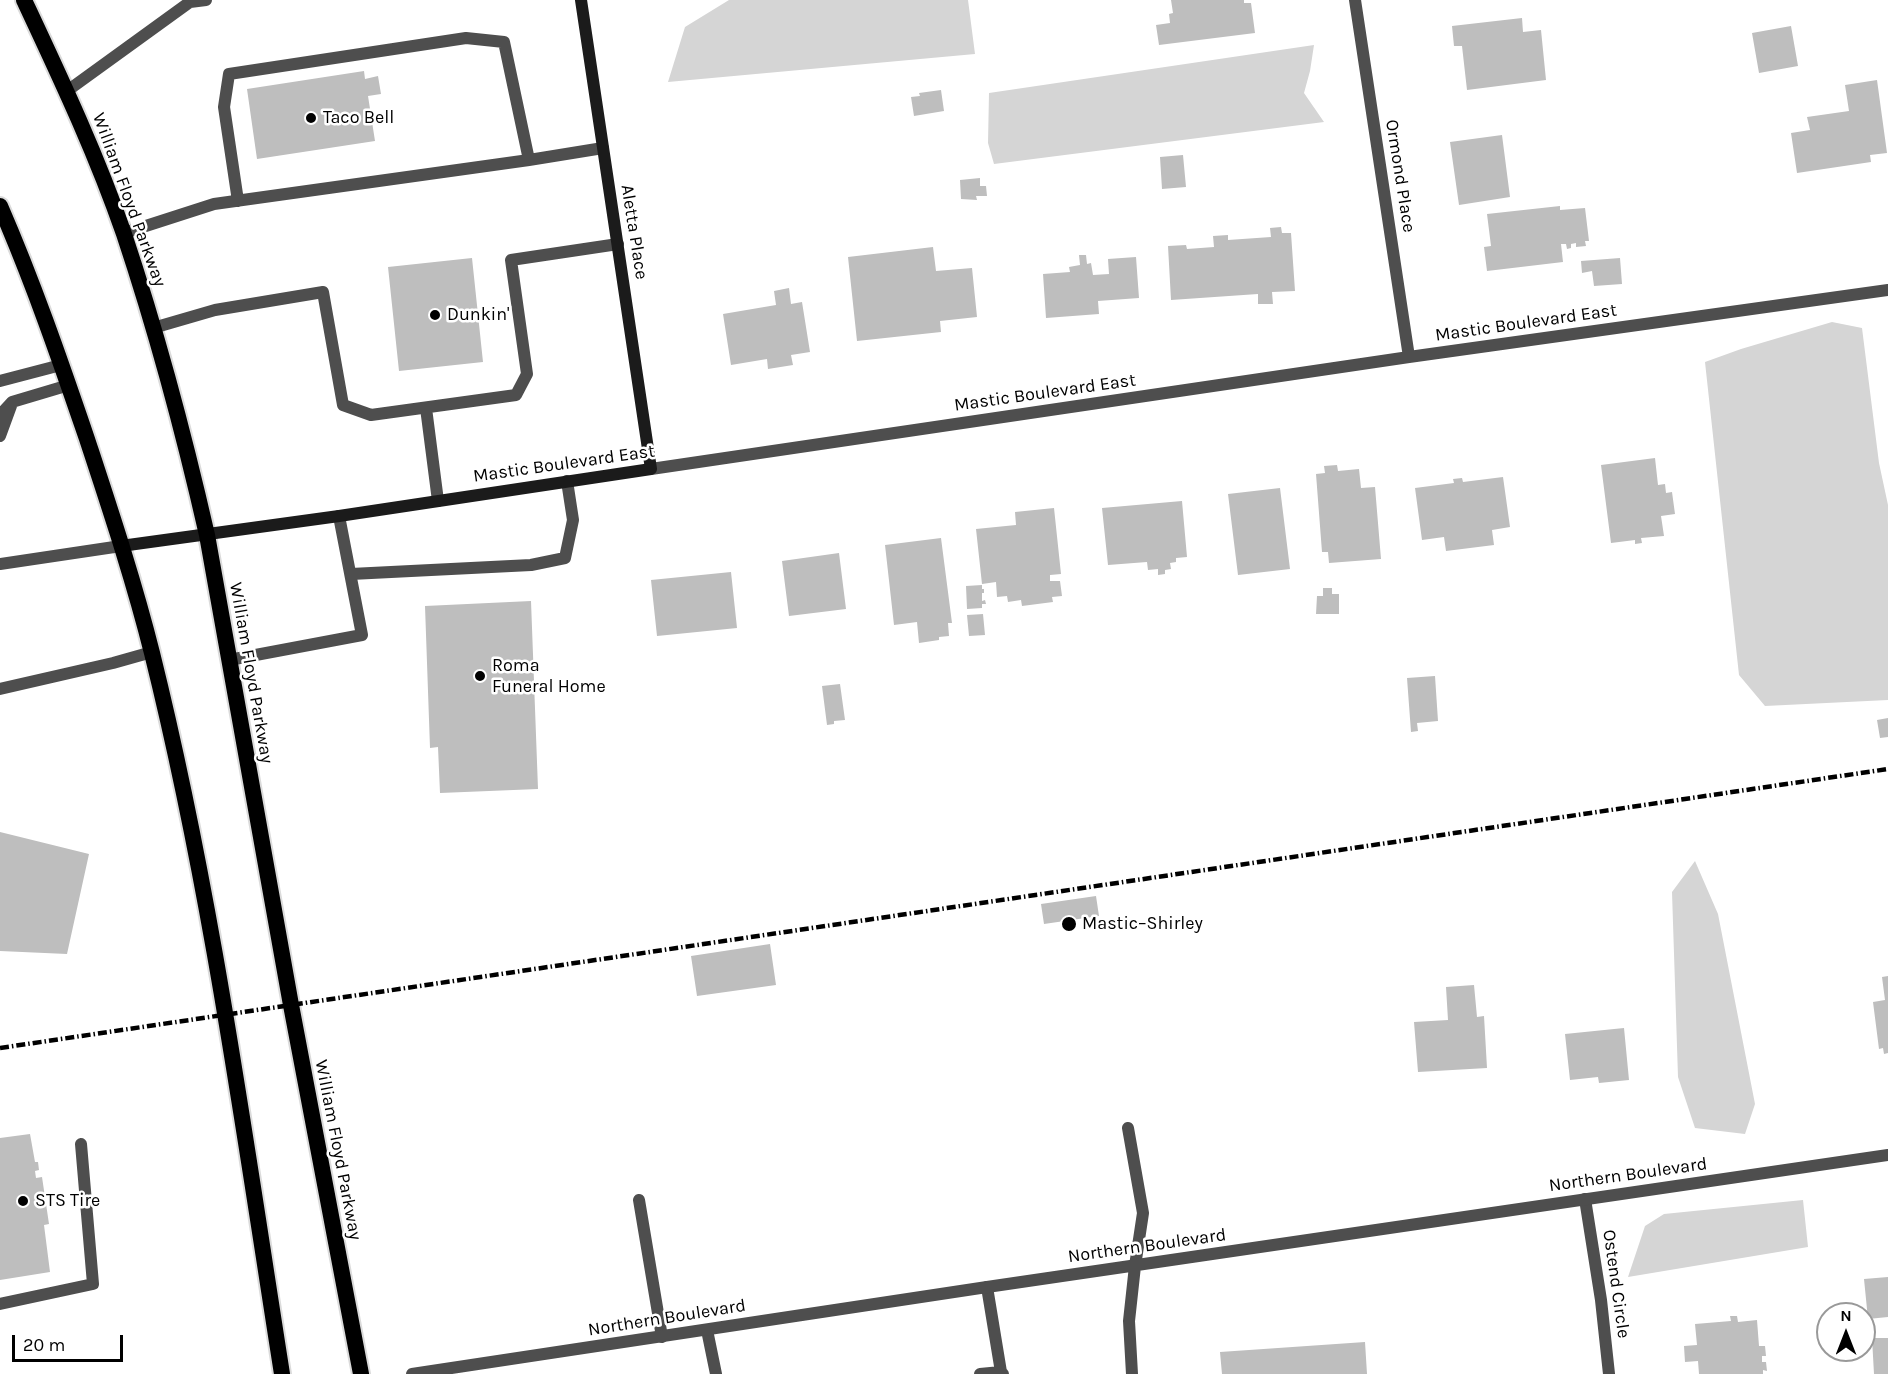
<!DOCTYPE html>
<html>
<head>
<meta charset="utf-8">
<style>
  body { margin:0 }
  #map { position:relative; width:1888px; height:1374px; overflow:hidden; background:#fff; font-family:Karla,sans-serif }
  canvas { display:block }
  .north { position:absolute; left:1816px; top:1302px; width:60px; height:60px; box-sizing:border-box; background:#fff; border:2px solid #999; border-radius:50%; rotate:0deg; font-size:16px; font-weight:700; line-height:24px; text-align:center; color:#000 }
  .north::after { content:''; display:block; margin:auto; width:21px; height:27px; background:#000; clip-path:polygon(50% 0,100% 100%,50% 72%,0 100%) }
  .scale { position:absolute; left:12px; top:1335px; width:111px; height:27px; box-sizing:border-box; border:3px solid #000; border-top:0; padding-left:8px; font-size:18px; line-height:21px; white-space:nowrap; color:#000; -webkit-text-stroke:4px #fff; paint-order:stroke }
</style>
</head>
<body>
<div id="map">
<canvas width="1888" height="1374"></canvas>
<div class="north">N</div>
<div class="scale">20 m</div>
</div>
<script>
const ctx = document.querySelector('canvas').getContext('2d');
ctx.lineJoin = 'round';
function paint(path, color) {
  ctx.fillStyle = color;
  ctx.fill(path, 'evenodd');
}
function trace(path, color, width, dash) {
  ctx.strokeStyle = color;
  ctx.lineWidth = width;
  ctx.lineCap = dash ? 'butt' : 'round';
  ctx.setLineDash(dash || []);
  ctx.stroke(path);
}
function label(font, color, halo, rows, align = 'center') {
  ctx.font = font + ' Karla,sans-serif';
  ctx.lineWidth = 5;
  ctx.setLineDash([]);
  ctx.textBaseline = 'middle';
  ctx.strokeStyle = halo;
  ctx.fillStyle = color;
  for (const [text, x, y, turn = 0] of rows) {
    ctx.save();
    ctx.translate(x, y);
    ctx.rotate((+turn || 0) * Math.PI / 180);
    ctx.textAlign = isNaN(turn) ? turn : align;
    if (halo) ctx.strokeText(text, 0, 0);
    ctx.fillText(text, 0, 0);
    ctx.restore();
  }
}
paint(new Path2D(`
  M729,0H968L975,54L668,82L685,27Z
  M1314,45L1310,71L1304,93L1324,122L994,164L988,143L989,93Z
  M1832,322L1862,328L1879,463L1888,505V700L1765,706L1739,675L1705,362L1741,349Z
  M1695,861L1718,914L1755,1104L1745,1134L1695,1128L1678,1077L1672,892Z
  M1803,1200L1808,1247L1628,1277L1645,1226L1664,1214Z`), '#d5d5d5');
paint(new Path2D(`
  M1171,0H1244V3H1251L1255,33L1159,45L1156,25L1170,23L1169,14L1173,13Z
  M1522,18L1523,32L1541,30L1546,80L1467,90L1462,46H1454L1452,26Z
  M1791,26L1798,66L1759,73L1752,33Z
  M364,71L365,79L378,76L381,94L368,96L375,141L257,159L247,89Z
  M1877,80L1887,153L1870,155L1871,162L1797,173L1791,133L1810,130L1807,117L1849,111L1845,85Z
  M941,90L944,111L914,116L911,97L920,96L919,93Z
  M1502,135L1510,197L1459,205L1450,142Z
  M1183,155L1186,187L1162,189L1160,157Z
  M980,178V186H986L987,196H976L977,200L961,199L960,180Z
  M1560,206V210L1585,208L1589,241H1585L1586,246L1576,247V243L1571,244V248L1567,249L1566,244H1561L1563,262L1487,271L1484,247L1491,246L1487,214Z
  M1281,227L1282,233H1291L1295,291L1272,292L1273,304H1258V294L1171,300L1168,246L1186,245L1187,249L1214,247L1213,236L1228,235V240L1271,237L1270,228Z
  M933,247L936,271L972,268L977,317L940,321L941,332L857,341L848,257Z
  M1079,255H1086L1087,264L1091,263L1093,275L1109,274L1108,259L1136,257L1139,298L1098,301L1099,314L1046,318L1043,274L1070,272L1069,267L1080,265Z
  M472,258L483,362L399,371L388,267Z
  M1620,258L1622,284L1594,286L1592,271L1582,273L1581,261Z
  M789,288L791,304L802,302L810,352L791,355L793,365L768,369L767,359L731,365L723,314L776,305L774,291Z
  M1655,458L1658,485L1665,484L1666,493L1672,492L1675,514L1661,516L1664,536L1641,538L1642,543L1635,544V540L1611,543L1601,465Z
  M1337,465L1338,471L1359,469L1361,488L1375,487L1381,559L1329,563L1328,552H1322L1316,474L1325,473L1324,466Z
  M1503,477L1510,527L1492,530L1494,545L1446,551L1444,537L1422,540L1415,488L1454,483L1453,479L1462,478L1463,482Z
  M1280,488L1290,569L1238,575L1228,494Z
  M1182,501L1187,557L1176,558V562L1170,563L1171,569L1165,570V574L1158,575V569L1148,570L1147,562L1108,565L1102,508Z
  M1054,508L1061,574L1050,575V581H1060L1062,596L1052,597L1053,602L1022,606L1021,600L1008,602L1007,596L997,597L996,582L982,584L976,529L1016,525L1015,512Z
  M941,538L952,623H948L949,636L939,637V640L919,643L917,622L894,625L885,545Z
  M839,553L846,609L789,616L782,561Z
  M731,572L737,628L657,636L651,580Z
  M982,585V589H984V593H982V601L985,600L986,604H982V608L967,609L966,586Z
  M1323,588H1332V594H1339V614H1316L1317,596H1323Z
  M531,601L538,789L440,793L438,747L430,748L425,606Z
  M983,614L985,635L969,636L967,615Z
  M1435,676L1438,721L1417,723L1418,731L1411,732L1407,678Z
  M840,684L845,720L834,721V724L827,725L822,686Z
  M1888,718V737L1880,738L1877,720Z
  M0,832L89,854L67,954L0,951Z
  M1096,896L1099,916L1044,924L1041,904Z
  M770,944L776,985L697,996L691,956Z
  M1888,976V1053L1884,1054L1883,1048L1879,1049L1873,1002L1885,1000L1882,977Z
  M1474,985L1477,1017L1484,1016L1487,1068L1418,1072L1414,1022L1448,1020L1446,987Z
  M1624,1028L1629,1080L1599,1083L1598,1077L1570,1080L1565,1034Z
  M30,1134L35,1162H38L39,1170L35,1171L36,1178L42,1177L49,1224L44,1225L50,1272L0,1280V1138Z
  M1888,1277V1317L1868,1319L1864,1279Z
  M1730,1316H1737L1738,1322L1757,1320L1759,1346H1765L1766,1356H1762V1362H1766L1767,1371L1763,1370V1374H1699L1698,1361L1685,1362L1684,1346L1697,1345L1695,1324L1731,1321Z
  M1872,1338H1888V1374H1874Z
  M1365,1342L1367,1374H1222L1220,1352Z`), '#bebebe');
const trunk = new Path2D(`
  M24,0C60,77 96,153 124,234C157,333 184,434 207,535L291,1005L361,1374
  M0,206C33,282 60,360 87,439C110,509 134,581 152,653C211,890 244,1133 282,1374`);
trace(trunk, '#dbdbdb', 20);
trace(new Path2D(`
  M67,91L190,2L206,0
  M238,201L224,107L229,74L466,38L504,42L529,160
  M124,233L214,204L529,160L603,148
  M153,328L215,310L323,292L343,405L371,415L516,395L527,374L511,260L618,244
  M0,381L61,365
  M426,408L438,501
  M0,415L12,402L69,385
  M0,436L11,406
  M351,574L531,565L565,558L573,520L567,481
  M229,660L362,635L339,516
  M0,689L113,663L152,652
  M1128,1128L1143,1213L1135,1266
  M639,1200L662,1337
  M987,1287L1001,1372
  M0,1304L93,1284L81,1144
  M707,1330L716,1374
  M980,1374L1001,1372L1003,1374`), '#4e4e4e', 12);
trace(new Path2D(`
  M1355,0L1409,357
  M651,469L1409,357L1888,290
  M0,564L121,546
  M1585,1199L1601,1300L1609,1374`), '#4e4e4e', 12);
trace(new Path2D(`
  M412,1374L987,1287L1888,1155
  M1132,1374L1129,1321L1135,1266`), '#4e4e4e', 12);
trace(new Path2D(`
  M121,546L339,516L651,469L581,0`), '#1b1b1b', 12);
trace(trunk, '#000', 16);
trace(new Path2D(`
  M0,1048L1888,769`), '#000', 4.5, [9, 3, 1.5, 3]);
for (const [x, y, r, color] of [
  [311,118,6,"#000"],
  [435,315,6,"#000"],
  [480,676,6,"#000"],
  [1069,924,8,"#000"],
  [23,1201,6,"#000"]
]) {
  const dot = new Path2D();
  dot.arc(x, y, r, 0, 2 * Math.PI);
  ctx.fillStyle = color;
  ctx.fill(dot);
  trace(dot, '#fff', 2);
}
label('18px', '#000', '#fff', [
  ["Taco Bell",323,118],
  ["Dunkin'",447,315],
  ["Roma",492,666],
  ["Funeral Home",492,687],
  ["Mastic–Shirley",1082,924],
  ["STS Tire",35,1201]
], 'left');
label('18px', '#000', '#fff', [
  ["Ormond Place",1400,176,81],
  ["William Floyd Parkway",129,200,70],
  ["Aletta Place",634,232,81],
  ["Mastic Boulevard East",1526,323,-8],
  ["Mastic Boulevard East",1045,393,-8],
  ["Mastic Boulevard East",564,464,-8],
  ["William Floyd Parkway",251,673,80],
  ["William Floyd Parkway",338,1150,79],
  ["Northern Boulevard",1628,1175,-8],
  ["Northern Boulevard",1147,1246,-8],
  ["Ostend Circle",1616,1284,82],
  ["Northern Boulevard",667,1318,-9]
]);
</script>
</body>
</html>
